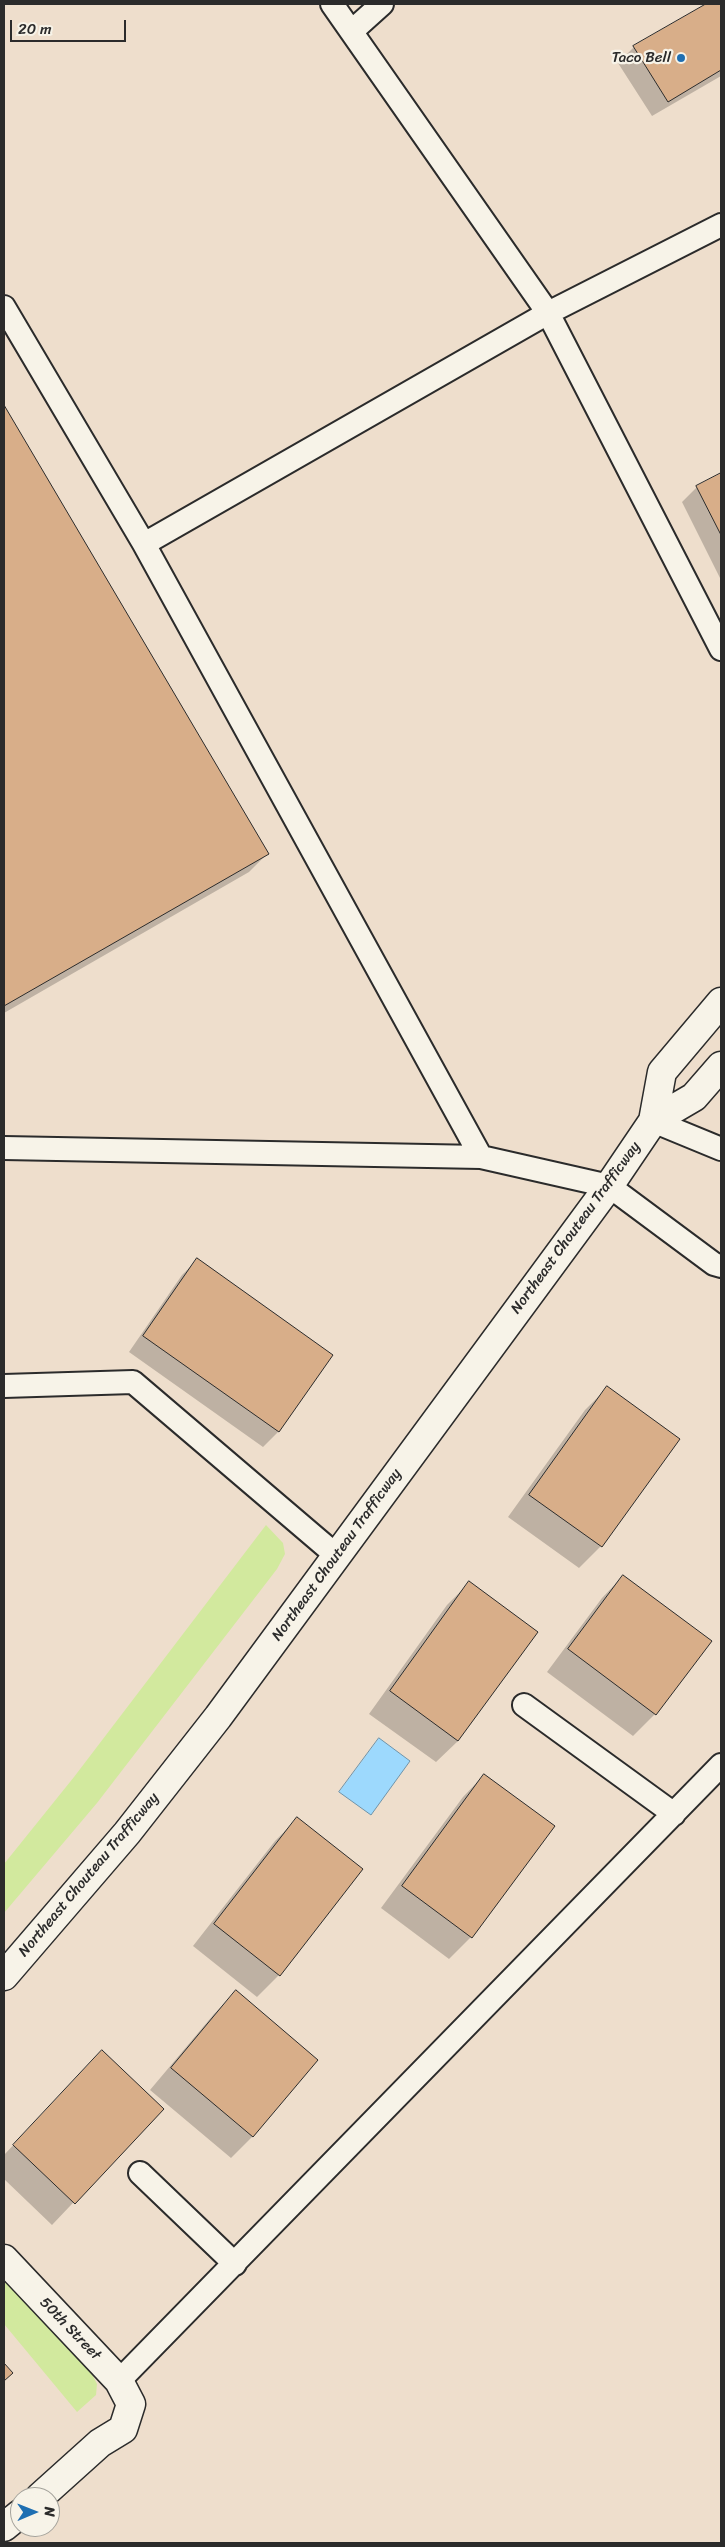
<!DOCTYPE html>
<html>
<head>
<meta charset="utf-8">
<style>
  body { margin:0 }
  #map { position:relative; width:725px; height:2547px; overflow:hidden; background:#eedecc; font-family:Sriracha,sans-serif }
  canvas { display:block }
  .frame { position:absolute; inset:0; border:5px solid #2b2b2b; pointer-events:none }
  .north { position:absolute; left:10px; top:2487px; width:50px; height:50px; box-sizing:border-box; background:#f7f3e8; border:1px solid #a5a39c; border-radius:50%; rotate:89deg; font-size:14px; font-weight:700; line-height:20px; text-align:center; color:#2b2b2b }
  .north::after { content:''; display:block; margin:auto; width:18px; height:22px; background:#1f6fb2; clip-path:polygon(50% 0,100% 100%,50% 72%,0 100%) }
  .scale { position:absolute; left:10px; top:20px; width:116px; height:22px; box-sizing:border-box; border:2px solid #2b2b2b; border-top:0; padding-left:6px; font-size:15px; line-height:18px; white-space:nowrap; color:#2b2b2b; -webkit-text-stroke:4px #f7f3e8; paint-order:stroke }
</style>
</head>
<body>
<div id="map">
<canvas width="725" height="2547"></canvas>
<div class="frame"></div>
<div class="north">N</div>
<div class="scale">20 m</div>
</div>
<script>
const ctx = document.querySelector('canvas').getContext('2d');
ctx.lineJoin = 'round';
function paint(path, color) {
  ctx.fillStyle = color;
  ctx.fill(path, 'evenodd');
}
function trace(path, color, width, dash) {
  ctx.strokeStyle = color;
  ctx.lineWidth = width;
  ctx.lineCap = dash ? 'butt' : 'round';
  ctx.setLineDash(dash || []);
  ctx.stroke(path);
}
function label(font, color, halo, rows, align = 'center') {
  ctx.font = font + ' Sriracha,sans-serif';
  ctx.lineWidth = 4.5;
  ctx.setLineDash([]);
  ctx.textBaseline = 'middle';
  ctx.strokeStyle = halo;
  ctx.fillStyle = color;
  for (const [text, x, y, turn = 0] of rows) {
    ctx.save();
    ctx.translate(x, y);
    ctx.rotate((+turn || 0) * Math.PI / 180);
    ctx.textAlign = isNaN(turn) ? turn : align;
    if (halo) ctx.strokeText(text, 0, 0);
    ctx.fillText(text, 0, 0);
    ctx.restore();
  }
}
paint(new Path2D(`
  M266,1525L283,1543L285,1554L277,1569L97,1803L4,1913V1864L74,1777Z
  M4,2278L90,2370L97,2384L96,2395L77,2412L4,2324Z`), '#d2e99e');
const water = new Path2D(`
  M379,1738L410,1761L371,1815L339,1792Z`);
paint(water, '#9dd9fd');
trace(water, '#6f93a9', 1);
paint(new Path2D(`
  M708,4H721V76L652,116L618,63L634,47Z
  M4,407L267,854L249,872L4,1013Z
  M721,474V580L682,502L697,487Z
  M197,1260L331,1355L278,1432L263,1447L129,1352L182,1275Z
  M607,1388L601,1546L579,1568L508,1517L585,1410Z
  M623,1576L655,1714L633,1736L547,1672L602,1598Z
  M469,1583L458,1741L436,1762L369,1714L447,1605Z
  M484,1775L553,1826L471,1937L449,1959L381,1908L463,1797Z
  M297,1819L279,1975L257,1997L193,1946L275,1841Z
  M236,1992L253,2136L231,2158L150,2090L214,2014Z
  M81,2073L162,2109L52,2225L4,2179V2155Z`), '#0003');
const building = new Path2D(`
  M706,4H721V70L668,102L633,46Z
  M4,405L269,854L4,1006Z
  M721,473V535L696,486Z
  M197,1258L333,1355L279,1432L143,1336Z
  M607,1386L680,1439L602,1547L529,1495Z
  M623,1575L712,1641L656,1715L568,1649Z
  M469,1581L538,1632L458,1741L390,1691Z
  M484,1774L555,1826L472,1938L402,1886Z
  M297,1817L363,1869L280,1976L214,1924Z
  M236,1990L318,2060L253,2137L171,2068Z
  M102,2050L164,2109L75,2204L13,2145Z
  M4,2363L13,2373L4,2381Z`);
paint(building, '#d8ae89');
trace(building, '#2b2b2b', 1);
const lane = new Path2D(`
  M332,4L548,313L721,649
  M352,31L382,4
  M4,307L144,544L481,1157
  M144,544L548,313L721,225
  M653,1121L721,1149
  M4,1148L481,1157L609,1186L714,1264L721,1266
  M4,1386L133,1382L337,1556
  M524,1705L674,1814
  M140,2173L235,2264
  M119,2381L721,1765`);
const street = new Path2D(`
  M4,2259L119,2381L131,2404L123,2429L100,2443L40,2497
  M4,2527L20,2514`);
const secondary = new Path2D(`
  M653,1121L694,1097L721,1066
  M4,1976L127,1833L218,1717L609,1186L653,1121L662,1072L721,1002`);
trace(lane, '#2b2b2b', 26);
trace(street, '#2b2b2b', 31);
trace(secondary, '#2b2b2b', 31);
trace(lane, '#f7f3e8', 22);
trace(street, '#f7f3e8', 28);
trace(secondary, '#f7f3e8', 28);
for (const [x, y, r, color] of [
  [681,58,5,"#1f6fb2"]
]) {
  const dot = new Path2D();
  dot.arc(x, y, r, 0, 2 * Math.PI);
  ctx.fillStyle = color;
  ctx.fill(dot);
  trace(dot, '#f7f3e8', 2);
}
label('15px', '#2b2b2b', '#f7f3e8', [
  ["Taco Bell",671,58]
], 'right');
label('15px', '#2b2b2b', '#f7f3e8', [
  ["Northeast Chouteau Trafficway",576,1228,-54],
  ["Northeast Chouteau Trafficway",337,1555,-54],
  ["Northeast Chouteau Trafficway",89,1875,-50],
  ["50th Street",70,2329,46]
]);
</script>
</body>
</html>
